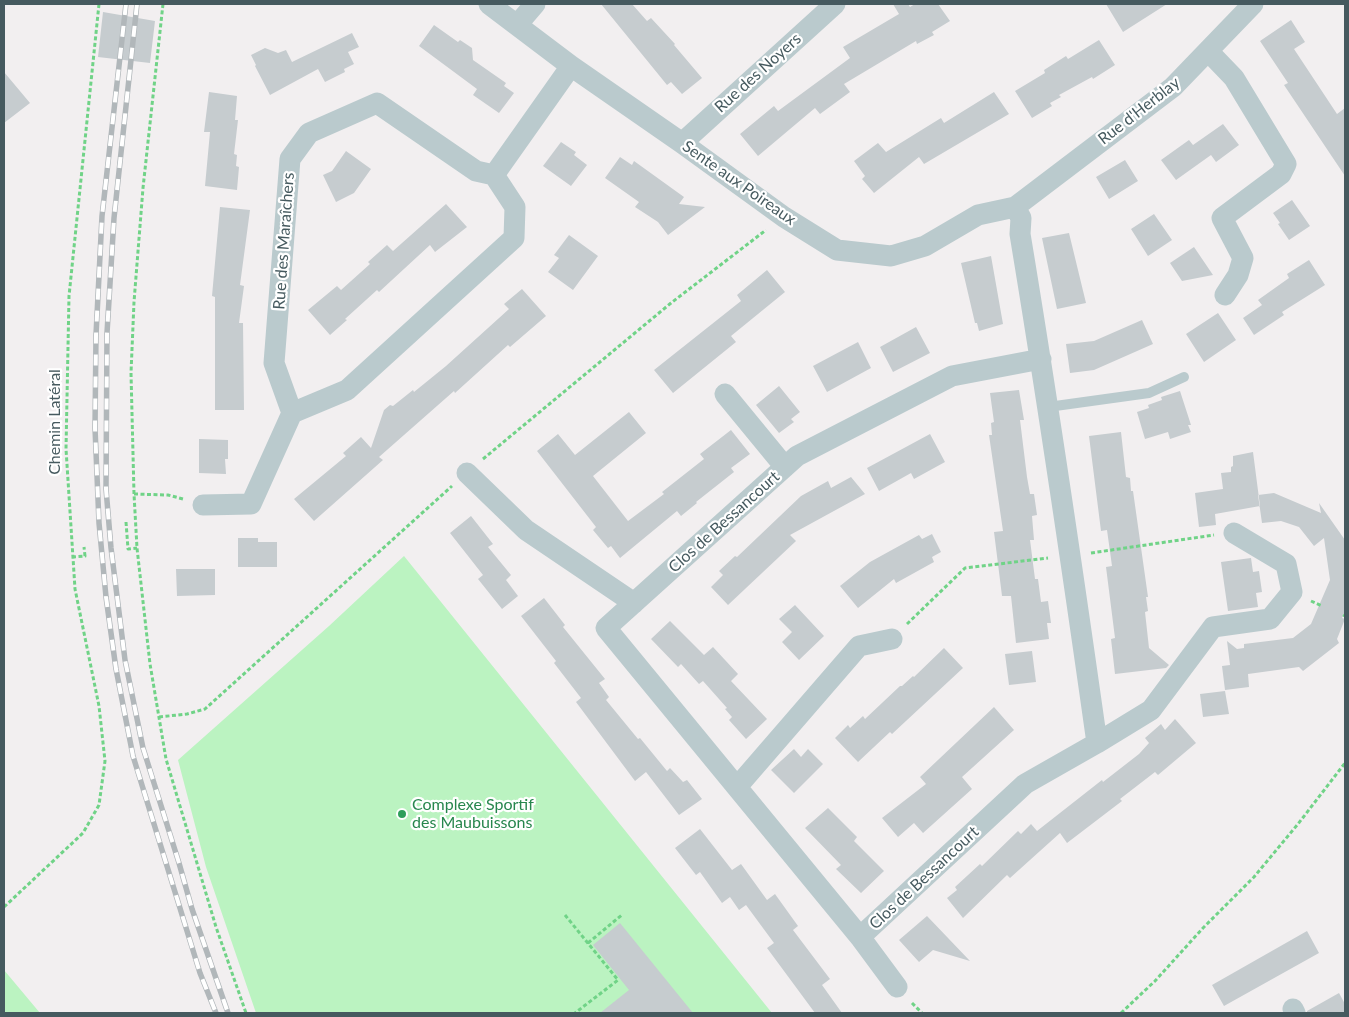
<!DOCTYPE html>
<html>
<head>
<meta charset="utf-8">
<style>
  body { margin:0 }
  #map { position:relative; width:1349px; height:1017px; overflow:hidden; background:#f2eff0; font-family:Lato,sans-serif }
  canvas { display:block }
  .frame { position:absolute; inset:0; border:5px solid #465a5f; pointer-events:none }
</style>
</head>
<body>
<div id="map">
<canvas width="1349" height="1017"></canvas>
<div class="frame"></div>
</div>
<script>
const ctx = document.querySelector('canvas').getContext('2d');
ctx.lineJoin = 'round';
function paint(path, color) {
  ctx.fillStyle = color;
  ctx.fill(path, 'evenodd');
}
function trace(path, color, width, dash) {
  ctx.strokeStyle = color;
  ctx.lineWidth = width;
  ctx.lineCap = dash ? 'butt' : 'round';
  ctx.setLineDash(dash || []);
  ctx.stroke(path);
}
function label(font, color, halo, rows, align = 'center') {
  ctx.font = font + ' Lato,sans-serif';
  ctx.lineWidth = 4.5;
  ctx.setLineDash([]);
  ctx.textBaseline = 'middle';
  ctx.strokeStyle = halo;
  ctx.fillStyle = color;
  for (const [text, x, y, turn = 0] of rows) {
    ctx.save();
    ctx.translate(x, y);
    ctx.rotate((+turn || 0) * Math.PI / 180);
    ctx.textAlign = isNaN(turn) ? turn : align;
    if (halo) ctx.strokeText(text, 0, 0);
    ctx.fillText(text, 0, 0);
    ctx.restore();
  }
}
paint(new Path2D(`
  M404,556L772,1013H256L206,867L178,760L329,626Z
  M4,970L40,1013H4Z`), '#bbf3c1');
paint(new Path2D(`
  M601,4H632L647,21L651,18L675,44L674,45L702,78L682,94L671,82L667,85Z
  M893,4H908L910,7L915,4H938L950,21L932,32L934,35L917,44L916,41L844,84L850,92L820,114L815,108L758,156L740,134L774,106L778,111L850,58L843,47L899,14Z
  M1106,4H1167L1123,32Z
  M103,12L155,21L150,63L98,57Z
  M1291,20L1305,42L1294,49L1337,114L1345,108V176L1284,85L1288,83L1260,41Z
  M434,25L458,42L460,40L472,48L473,60L506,83L504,86L514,93L499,113L473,95L477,89L419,46Z
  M352,33L359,47L348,52L354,64L344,69L345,72L325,82L318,69L270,95L255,66L256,65L251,55L265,48L278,53L286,50L292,62Z
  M1099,40L1115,65L1093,79L1092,77L1059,95L1061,97L1050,103L1052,106L1032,118L1015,91L1045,73L1044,70L1066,56L1068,59Z
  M4,72L30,103L4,123Z
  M209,92L237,96L235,120H238L234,154L237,155L236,166L239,167L237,190L205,186L210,132H204Z
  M994,92L1009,114L924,164L919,157L874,193L862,179L865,176L854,161L878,143L886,152L941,118L944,123Z
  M1223,124L1239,145L1216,162L1211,155L1176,180L1161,160L1189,140L1193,145Z
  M561,142L576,152L574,155L587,165L571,186L543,166Z
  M346,151L371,169L354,193L336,202L323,175L332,171Z
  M620,157L632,165L634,161L684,197L679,204L705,207L668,235L658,222L635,207L639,202L605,178Z
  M1125,160L1138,181L1109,199L1096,177Z
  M1292,200L1310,226L1289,240L1278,224L1280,223L1273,213Z
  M446,204L467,227L435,252L430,245L379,292L377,290L345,319L347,320L330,335L308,310L337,286L341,290L370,264L368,262L387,245L393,251Z
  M220,207L250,210L240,285L244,286L239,323H243L244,410H215V297L212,296Z
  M1154,214L1172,240L1148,256L1131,229Z
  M1069,233L1086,303L1057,309L1042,238Z
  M569,235L598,256L573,290L548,272L559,258L554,255Z
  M1194,247L1213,275L1182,281L1170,263Z
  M991,256L1003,324L979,331L977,323H975L961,263Z
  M1309,260L1325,285L1282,312L1284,315L1254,335L1243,318L1262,305L1258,300L1289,278L1287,274Z
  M767,270L785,292L731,336L736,342L673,393L654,370L741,301L737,295Z
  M522,289L546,316L510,347L508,345L455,393L454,391L379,457L383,460L314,521L294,499L346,456L343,453L361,437L371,448L384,410L390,405L393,406L413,390L414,392L446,366L509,309L504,304Z
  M1218,313L1236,340L1204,362L1186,334Z
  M1142,320L1153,344L1094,370L1070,373L1066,344L1094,341Z
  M916,327L930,353L893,372L880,347Z
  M858,342L871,368L827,392L813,366Z
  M779,386L800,412L791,419L794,422L779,433L756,405Z
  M1019,390L1024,420H1020L1027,477L1030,494H1034L1037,515L1032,516L1034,540H1030L1035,579H1038L1041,602L1048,601L1051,623H1047L1049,639L1016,643L1011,596H1002L994,532L1003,531L989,435H992L991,423L994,422L990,393Z
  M1180,391L1191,425H1188L1191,432L1170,439L1168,432L1145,439L1137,412L1149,408L1148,405L1162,400L1161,397Z
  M629,412L646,433L593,476L628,521L664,494L662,492L704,459L700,454L731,430L750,454L731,468L734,472L696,502L697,503L681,516L677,511L620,558L611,546L608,548L593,530L596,527L537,451L558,434L575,455Z
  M1121,432L1126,477L1130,478L1131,491H1133L1148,597H1146L1148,611L1145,612L1149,648L1169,665L1166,668L1115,674L1111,639L1115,638L1106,567L1112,566L1107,530L1101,531L1089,436Z
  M930,434L945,462L914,479L911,473L879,491L867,468Z
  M199,439L228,440V459H225L226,474L199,473Z
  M1253,452L1260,506L1215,514L1216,525L1199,527L1195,493L1223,489L1221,473L1231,472V467L1233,466V456Z
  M851,477L865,494L790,535L796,541L728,605L711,587L723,575L719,571L735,556L737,557L801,496L828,481L831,488Z
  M1274,493L1321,513L1319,503L1345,540V611L1342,618L1345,619L1337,639L1339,643L1303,671L1299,667L1248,674L1249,687L1225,690L1222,666L1230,665L1227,641L1237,649L1244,648V644L1293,638L1311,624L1330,580L1324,538L1314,546L1299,527L1281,521L1262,523L1258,495Z
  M471,516L493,544L488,547L511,575L506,580L518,596L502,609L478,579L483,575L450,533Z
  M932,534L941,552L932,557L934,562L896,583L894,579L858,608L840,586L870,562L919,535L922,539Z
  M238,538H258V542H277V567H238Z
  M1251,558L1253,572L1259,571L1262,592L1256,593L1258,607L1228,611L1221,562Z
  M176,569H215V595L177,596Z
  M544,598L565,625L563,627L605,679L599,683L609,697L606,700L638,739L640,738L667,771L670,768L683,782L687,780L702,799L679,815L646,772L635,781L576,702L581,698L554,663L556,661L521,616Z
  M795,605L824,636L799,660L782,642L792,632L779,619Z
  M670,621L704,655L713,647L738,674L731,681L767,719L746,739L729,720L732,717L725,709L727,708L703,681L699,684L681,664L678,667L651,639Z
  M944,648L963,668L892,734L890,732L858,762L835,738L848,725L850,728L863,716L865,719L900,686H902L913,676L914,677Z
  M1032,651L1036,682L1009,685L1005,654Z
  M1225,691L1229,714L1203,717L1200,694Z
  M994,707L1014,730L962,777L972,789L923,833L914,823L898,837L882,818L926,784L920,777Z
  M1175,719L1196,743L1158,775L1155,772L1120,799L1122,801L1067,843L1060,833L1010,878L1007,875L963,918L947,898L957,890L955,887L980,864L982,866L1018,831L1021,834L1031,824L1037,831L1102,780L1103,782L1139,754L1149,743L1145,738L1161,724L1165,730Z
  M794,749L801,757L808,749L823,764L794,793L771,770Z
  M828,808L857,837L854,841L884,871L861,893L836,869L841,865L805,828Z
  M700,829L732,870L741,864L767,900L775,894L798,926L793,930L830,979L822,985L842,1013H815L767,948L774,943L746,905L739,910L730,897L722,903L700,872L696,875L675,848Z
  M927,916L970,961L933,950L919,962L899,940Z
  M620,923L693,1013H600L629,990L593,945Z
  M1307,931L1319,953L1224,1006L1212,985Z
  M1339,993L1345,1004V1013H1307V1011Z`), '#c6cccf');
trace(new Path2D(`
  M163,4L143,188L134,302L131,373L134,494L137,548L150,664L166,759L216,927L246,1013
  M483,459L671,303L766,230
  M134,494L168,495L183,499
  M126,522L128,549L137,548
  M1091,553L1214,535
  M72,557L85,556L84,547
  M1311,601L1322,606
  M1343,615L1345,616
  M907,624L965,568L1048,558
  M159,717L187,714L205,709L452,486
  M4,907L83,833L99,805L105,761L99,706L75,589L66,449L69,296L99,4
  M565,915L618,980L575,1013
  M588,943L623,914
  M912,1003L922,1013
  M1121,1013L1155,981L1203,928L1254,877L1298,824L1345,763`), '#70d387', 3, [4, 2.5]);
trace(new Path2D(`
  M1048,407L1149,393L1184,377`), '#bacacd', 10);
trace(new Path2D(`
  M489,4L571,66L682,143L784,217L837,250L891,256L925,246L978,215L1015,207L1173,87L1253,4
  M517,25L535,4
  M1208,51L1234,78L1286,164L1281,174L1222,218L1243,258L1238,275L1225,295
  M377,103L476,171L494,175L515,207L514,238L347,390L292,413L274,363L290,159L309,133Z
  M682,143L835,4
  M494,175L571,66
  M1015,207L1021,218L1020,234C1048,403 1073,573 1097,743L1025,784L860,937L606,628L797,456L952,376L1041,359
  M725,394L785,467
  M467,473L526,530L634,603
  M203,505L251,504L292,413
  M1097,743L1151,710L1213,627L1270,619L1292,592L1286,564L1234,533
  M737,787L859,646L892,639
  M860,937L897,987
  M1293,1009L1295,1013`), '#bacacd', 21);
const rail = new Path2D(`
  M126,4L102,216L96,335L95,428L99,523L106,597L116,669L133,756L200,973L216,1013
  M137,4L114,218L107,333L106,489L111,548L125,660L143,748L179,863L192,909L228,1013`);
trace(rail, '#b1b7ba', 5.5);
trace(rail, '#fff', 4, [11]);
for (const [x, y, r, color] of [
  [402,814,5,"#2e9e5b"]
]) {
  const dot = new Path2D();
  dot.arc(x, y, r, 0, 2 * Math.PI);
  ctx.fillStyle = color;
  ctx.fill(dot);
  trace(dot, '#fff', 2);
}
label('16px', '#465a5f', '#fff', [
  ["Rue des Noyers",758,73,-42],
  ["Rue d'Herblay",1139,111,-38],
  ["Sente aux Poireaux",739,183,35],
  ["Rue des Maraîchers",284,241,-86],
  ["Chemin Latéral",55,422,-90],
  ["Clos de Bessancourt",724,522,-42],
  ["Clos de Bessancourt",924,878,-43]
]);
label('16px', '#27864d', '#fff', [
  ["Complexe Sportif",412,805],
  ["des Maubuissons",412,823]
], 'left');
</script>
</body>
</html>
